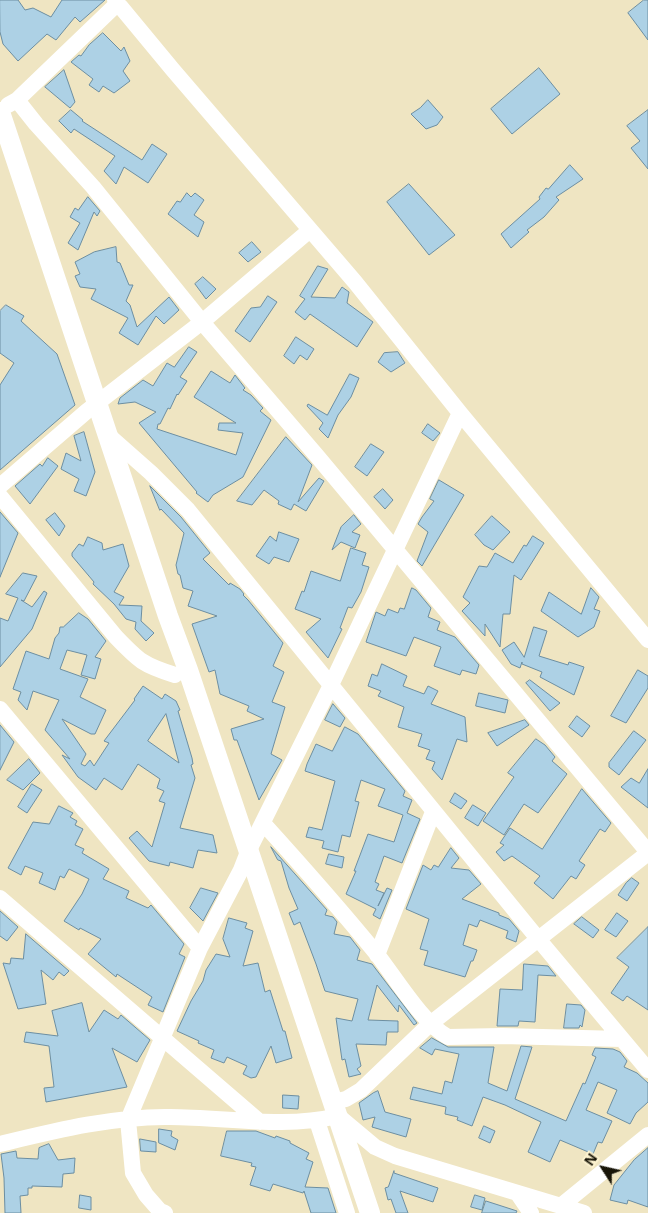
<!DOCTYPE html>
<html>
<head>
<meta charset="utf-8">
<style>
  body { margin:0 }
  #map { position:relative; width:648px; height:1213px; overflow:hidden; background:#efe5c2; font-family:"Open Sans",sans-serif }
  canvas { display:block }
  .north { position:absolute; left:578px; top:1143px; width:50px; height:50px; -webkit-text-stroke:4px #fcf2cf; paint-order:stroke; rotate:305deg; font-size:14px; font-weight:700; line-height:20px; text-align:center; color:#181508 }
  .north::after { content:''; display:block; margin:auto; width:18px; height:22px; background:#181508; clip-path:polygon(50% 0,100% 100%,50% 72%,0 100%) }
</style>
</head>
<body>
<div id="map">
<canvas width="648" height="1213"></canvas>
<div class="north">N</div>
</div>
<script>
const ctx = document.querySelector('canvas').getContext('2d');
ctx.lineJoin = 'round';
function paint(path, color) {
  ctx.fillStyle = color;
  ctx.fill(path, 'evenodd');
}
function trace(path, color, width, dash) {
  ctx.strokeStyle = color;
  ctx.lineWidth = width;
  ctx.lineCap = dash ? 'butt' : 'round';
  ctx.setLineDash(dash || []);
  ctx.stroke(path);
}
const building = new Path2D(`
  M0,0H18L25,10L33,8L51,17L62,0H105L80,22L75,17L56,40L47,34L18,61L3,44L0,32Z
  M644,0H648V40L628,13Z
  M103,33L121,51L124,47L130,61L123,71L130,81L114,93L103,86L99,92L89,85L93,79L71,62L79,55L81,56L89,45Z
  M539,68L560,94L512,134L491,109Z
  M64,70L75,102L70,108L45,87Z
  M428,100L443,117L437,125L426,129L411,114L420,108Z
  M71,110L83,120L82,121L142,160L152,144L167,154L148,183L124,167L116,184L104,171L115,156L74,129L71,133L59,121Z
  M648,110V169L631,148L640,141L627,126Z
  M570,165L583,179L556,197L559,200L544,217L527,230L529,232L511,248L501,234L540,199L539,197L546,188L548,189Z
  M409,184L455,235L429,255L387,202Z
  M187,193L191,197L195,193L204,200L194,215L204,222L198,237L168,214L177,201L180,202Z
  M88,197L100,211L97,216L94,212L78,250L68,243L80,223L70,217L75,208L78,210Z
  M252,242L261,252L248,262L239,253Z
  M116,247L117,262L120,263L129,285H133L126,301L130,305L137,327L169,297L179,310L164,324L156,316L138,345L119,333L128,318L91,299L96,289L80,287L75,276L80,274L75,262L94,252Z
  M318,266L328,269L311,297L335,298L342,287L349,292L347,303L373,322L357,347L310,314L305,320L295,312L305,299L300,296Z
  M203,277L216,289L206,299L195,284Z
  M268,296L277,302L250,342L235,331L251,308L260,307Z
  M6,305L24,316L21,321L57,354L75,405L0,470V385L14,363L0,353V311Z
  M296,337L314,349L307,360L300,355L294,364L284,356Z
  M189,347L197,352L180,377L187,381L178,395L177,394L170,409L168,408L160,424H158L157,429L236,455L243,433L218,430L219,423H236L194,397L211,371L230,383L235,375L245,388L243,390L251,395L263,408L260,411L271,420L243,477L213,495L208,502L196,493L197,492L139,423L156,412L135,402L118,404L120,398L143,380L153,386L167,363L174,367Z
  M398,352L405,363L391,372L378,362L384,353Z
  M350,374L359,378L351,397L338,415L328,438L319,429L323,423L307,406L308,404L327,415Z
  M428,424L440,433L433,441L422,433Z
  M84,432L95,472L86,496L74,491L79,479L61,469L66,453L81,461L74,436Z
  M286,437L312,465L298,502L319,478L324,481L306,511L294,504L291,510L278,504L279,501L264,490L252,505L237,501Z
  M371,444L384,452L367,476L355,467Z
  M48,458L58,466L30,504L15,486L40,464L42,466Z
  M439,480L464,495L422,566L417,561L428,532L418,524L422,517L434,501L430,499Z
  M150,486L181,517L210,553L203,559L229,585L230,583L240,589L244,594L243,595L248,600L283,643L273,666L284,672L272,702L285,707L271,754L282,760L259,800L237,740H234L231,729L264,719L247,711L249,706L220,694L215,670L209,672L192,624L217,616L188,606L193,591L183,588L180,575L178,574L176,565L184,533L161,509L160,510Z
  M383,489L393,500L385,509L374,497Z
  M0,512L18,533L0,577Z
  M55,513L65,526L59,536L46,520Z
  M354,515L361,524L352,532L360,535L355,548L341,542L332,550L341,527Z
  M492,516L510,532L493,550L484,545L475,535Z
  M279,532L299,539L289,562L274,557L269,564L256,556L270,536L276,541Z
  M533,536L544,543L521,580L514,575L510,614H503L500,647L485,624V636L462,611L470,603L463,597L479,566L487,567L495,553L513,563L524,545L526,546Z
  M88,537L102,543L103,550L123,544L129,566L114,592L124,597L119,605L142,606L141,621L154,633L146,641L135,629L136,622L126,619L114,604L93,584L94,582L72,556V553L79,544L83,546Z
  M351,548L366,553L362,565L369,567L361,592L352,608L348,607L340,628L342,629L328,658L306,632L321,619L295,609L302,591L304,592L311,571L340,581Z
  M23,573L37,576L24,601L21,600L32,607L44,591L47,593L32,629L0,667V618L8,621L18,598L6,594Z
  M412,588L416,590L431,608L428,617L440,622L437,630L455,637L479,665L476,674L462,670L460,675L434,666L441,647L414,637L406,656L366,642L376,612L385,616L388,609L398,613L400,608L404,609Z
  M591,588L599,597L594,609L600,611L594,627L578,637L541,611L549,592L581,614Z
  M79,613L88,619L106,641L95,657L101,659L95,679L81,675L87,655L67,650L60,669L88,679L80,697L106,710L95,734H91L62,719L86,754L81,764L85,766L90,760L94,766L109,743L104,741L135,700L134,699L143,686L162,699L165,694L176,701L180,710L178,711L192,758L193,764L191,765L195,778L180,828L213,835L217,853L198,850L193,868L170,862L169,866L149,861L129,838L137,831L152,847L165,803L159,801L164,791L157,788L160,779L138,764L122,790L104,778L96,790L78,777L62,755L70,759L45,730L59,700L33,691L27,710L18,700L21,692L13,689L26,651L49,659L55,638L59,633L60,627H63ZM166,714L179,763L148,741Z
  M534,627L547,631L539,656L568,665L569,662L584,667L574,695L540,677L542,672L522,664V662L520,668L511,664L502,650L514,642L524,657Z
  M382,664L407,676L403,686L424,694L428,686L438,691L431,704L465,717L467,742L457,739L442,780L432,769L435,762L426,759L430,750L418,746L422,734L398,727L404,707L378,696L381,691L368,686L372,674L377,676Z
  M638,670L648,676V688L626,723L611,716Z
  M530,680L560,703L550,711L526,683Z
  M479,693L508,700L505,713L476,706Z
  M333,704L345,718L340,727L325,720Z
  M577,716L590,726L582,737L569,727Z
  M525,720L529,725L497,746L488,733Z
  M0,725L14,742L0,770Z
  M345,727L358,734L405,791L403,796L412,800L407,813L420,819L402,863L384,856L375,882L379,884L376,890L384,893L378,906L387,888L392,890L380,919L373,915L376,909L346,894L356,871H354L368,834L394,842L403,815L378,806L385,789L361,780L355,801L359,802L350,837L342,835L338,852L322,848L324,841L306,837L309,827L322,830L335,781L305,771L307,764L316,744L332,751Z
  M634,731L646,740L619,775L609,767V763Z
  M536,739L545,745L555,757L552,761L567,774L538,813L524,804L504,835L483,821L514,777L508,773Z
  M29,759L40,773L23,790L7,780Z
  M648,769V808L621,787L631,778L639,783Z
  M32,784L42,790L27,813L18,807Z
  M582,789L611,823L605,832L600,829L579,861L585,865L576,879L571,876L553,899L534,883L540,876L512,856L504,861L496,852L504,845L500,843L510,828L542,849Z
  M455,793L467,801L461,809L450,802Z
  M473,805L486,813L478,826L465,818Z
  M59,806L73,813L70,817L77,821L75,825L83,829L75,845L84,849L82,853L109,869L103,879L129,891L126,898L148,908L151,905L184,944L179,954L185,957L163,1012L148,1005L152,997L117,974L116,977L88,954L101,939L80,928L79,930L64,921L82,894L89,879L69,869L64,878L60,876L55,890L39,883L43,873L25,866L21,875L8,868L33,822L49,824Z
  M271,847L327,910L325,915L333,917L337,922L334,934L350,937L360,950L357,960L372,964L417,1023L414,1025L399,1005L398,1012L377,985L368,1020L398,1021V1032H387L386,1045L356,1044L361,1066L357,1069L361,1074L349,1077L345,1059L342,1060L336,1018L352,1021L358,999L325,991L316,964L300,922L294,925L289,913L298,909L289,888L281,861L278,860Z
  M451,848L459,858L451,868L469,870L481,884L462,899L499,913V915L509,919L519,931L516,942L506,938L508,931L480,920L477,927L469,924L463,945L477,950L473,961H471L465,977L424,965L428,951L420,949L429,919L406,909L423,865L431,870L434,865L438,867Z
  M329,854L344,857L342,868L326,864Z
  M632,878L639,883L627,901L618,895L626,883Z
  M201,888L218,893L203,921L190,908Z
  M0,911L18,927L7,941L0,936Z
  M617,913L628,921L616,937L605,930Z
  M582,917L599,930L593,938L574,924Z
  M229,918L247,923L245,928L253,931L243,966L258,963L265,992L270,990L283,1031H285L292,1058L276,1063L271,1046L256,1077L251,1078L243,1074L247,1066L227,1057L224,1063L211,1058L214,1050L198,1043L199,1041L177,1031L191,1001L203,981L206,970L216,954L230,957L223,939Z
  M648,927V1010L627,996L623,1001L611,993L629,967L617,958Z
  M26,934L69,971L64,976L59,972L53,980L41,970L46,1004L18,1009L3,963L10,964L11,958L23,959Z
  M524,964L548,966L556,976L538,975L535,1022L519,1021L518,1026H497L500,989L522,990Z
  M82,1003L89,1032L104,1010L118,1019L121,1015L150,1040L137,1062L112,1048L127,1087L46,1102L44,1088L54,1087L49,1046L24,1042L26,1032L58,1036L52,1011Z
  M567,1004L581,1005L585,1010L582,1027L580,1025L579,1028H564Z
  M432,1038L448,1047H494L488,1083L507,1091L521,1046L532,1047L515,1099L566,1121L583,1083L585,1084L596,1057L592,1055L595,1048L613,1049L620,1052L627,1061L624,1067L637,1073L648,1083V1102L636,1113L630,1124L607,1113L617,1090L598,1082L586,1110L612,1121L602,1143L598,1142L593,1154L560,1140L550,1162L528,1152L541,1122L505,1105L483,1097L472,1126L457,1120L458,1117L445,1114L446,1107L410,1099L413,1087L442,1094L445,1081L452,1083L459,1054L435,1049L432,1055L420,1048Z
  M378,1091L385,1112L411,1119L406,1137L372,1127L375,1117L363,1120L359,1103L373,1093Z
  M283,1095L299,1096L298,1109L283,1108Z
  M484,1126L495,1131L490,1143L479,1138Z
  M159,1129L172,1131L171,1136L178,1140L175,1150L159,1143Z
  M227,1131H256L275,1138L276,1136L290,1141V1143L309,1153L306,1159L313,1162L305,1187L328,1188L336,1213H311L304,1191L303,1193L273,1184L270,1191L250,1185L256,1167L251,1166L252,1163L221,1156Z
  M140,1139L156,1142V1152L141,1151Z
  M49,1144L58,1160L75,1158L74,1173L63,1174L62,1187L32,1186V1188H28V1195L20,1196L21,1213H5L4,1178L1,1154L16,1151L17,1158L38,1159L39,1148Z
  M648,1148V1207L628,1200L627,1204L610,1200L614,1185L634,1160Z
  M394,1171V1173L438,1188L433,1202L400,1191L408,1213H396L391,1199L388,1200L385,1188L388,1187Z
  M80,1195L91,1197V1210L79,1208Z
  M475,1195L485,1198L482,1210L471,1207Z
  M486,1201L517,1211L516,1213H482Z`);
paint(building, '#add1e5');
trace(building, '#6c8ea1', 1);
trace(new Path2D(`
  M115,0L173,70L355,282L460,413L648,640
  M17,100L36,124L93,187L202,322L317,456L648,852
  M8,105L17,100L118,3
  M108,435L151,473L188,510L539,940L648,1070
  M0,486L87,411L202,322L310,230
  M0,496L116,637C139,661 143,665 175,675
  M0,709L200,948
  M263,823C302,866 340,909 376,953C395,977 423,1024 448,1037L502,1036L622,1039
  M0,898L260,1122
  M377,955L433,812
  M333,1102L346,1099L361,1090L430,1024L648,853
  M317,1121L347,1213
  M0,1144C54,1131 114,1116 170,1117C226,1117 282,1129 338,1116L375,1147L395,1156L584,1213
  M518,1194L531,1213
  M562,1205L648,1135
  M165,1213L160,1211L146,1195L133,1173L128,1120L200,948L241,870L248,852L331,685L460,413`), '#fff', 16);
trace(new Path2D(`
  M0,112L168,616L188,670L370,1213`), '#fff', 20);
</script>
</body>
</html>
